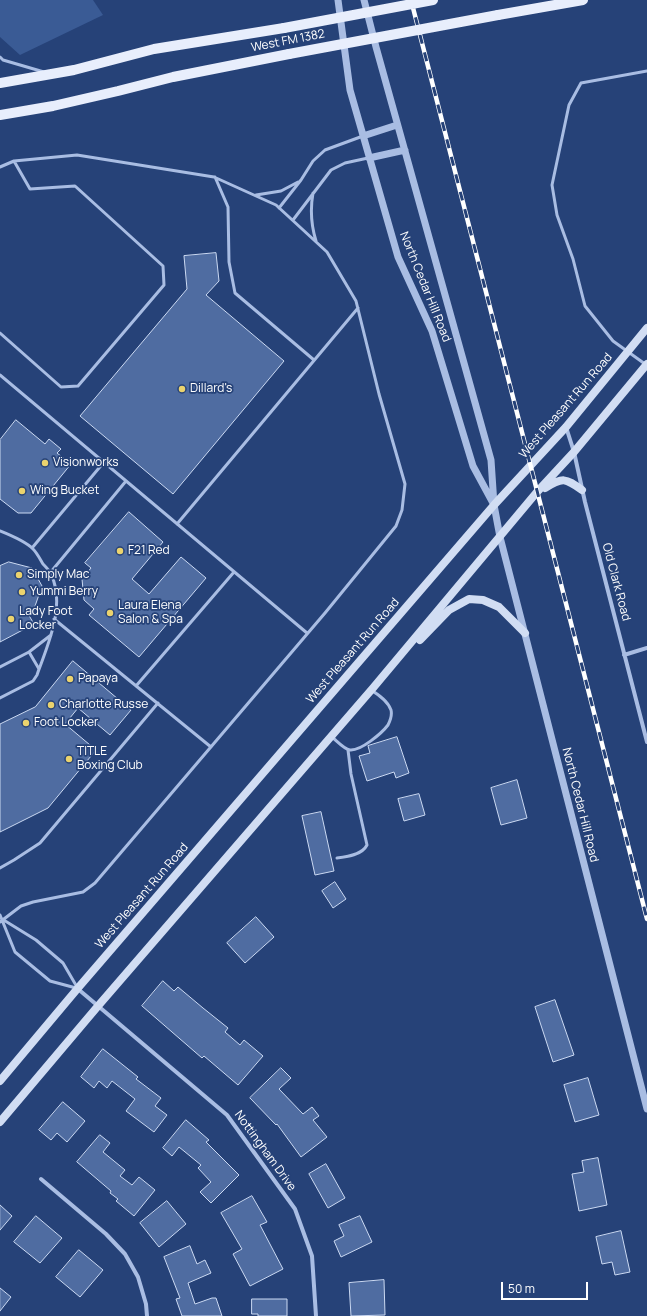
<!DOCTYPE html>
<html>
<head>
<meta charset="utf-8">
<style>
  body { margin:0 }
  #map { position:relative; width:647px; height:1316px; overflow:hidden; background:#264278; font-family:Manrope,sans-serif }
  canvas { display:block }
  .scale { position:absolute; left:501px; top:1282px; width:87px; height:18px; box-sizing:border-box; border:2px solid #fff; border-top:0; padding-left:5px; font-size:12px; line-height:14px; white-space:nowrap; color:#fff; -webkit-text-stroke:3px #264278; paint-order:stroke }
</style>
</head>
<body>
<div id="map">
<canvas width="647" height="1316"></canvas>
<div class="scale">50 m</div>
</div>
<script>
const ctx = document.querySelector('canvas').getContext('2d');
ctx.lineJoin = 'round';
function paint(path, color) {
  ctx.fillStyle = color;
  ctx.fill(path, 'evenodd');
}
function trace(path, color, width, dash) {
  ctx.strokeStyle = color;
  ctx.lineWidth = width;
  ctx.lineCap = dash ? 'butt' : 'round';
  ctx.setLineDash(dash || []);
  ctx.stroke(path);
}
function label(font, color, halo, rows, align = 'center') {
  ctx.font = font + ' Manrope,sans-serif';
  ctx.lineWidth = 3.5;
  ctx.setLineDash([]);
  ctx.textBaseline = 'middle';
  ctx.strokeStyle = halo;
  ctx.fillStyle = color;
  for (const [text, x, y, turn = 0] of rows) {
    ctx.save();
    ctx.translate(x, y);
    ctx.rotate((+turn || 0) * Math.PI / 180);
    ctx.textAlign = isNaN(turn) ? turn : align;
    if (halo) ctx.strokeText(text, 0, 0);
    ctx.fillText(text, 0, 0);
    ctx.restore();
  }
}
paint(new Path2D(`
  M0,0H93L103,15L20,55L0,37Z`), '#3a5b95');
const building = new Path2D(`
  M216,253L219,281L206,295L284,361L173,494L80,416L187,289L184,256Z
  M16,420L45,444L49,439L61,449L57,453L71,464L31,513H18L0,499V440Z
  M129,512L163,542L132,579L149,594L181,557L206,578L139,657L89,615L94,609L84,600L82,579L91,568L85,563Z
  M9,562L32,568L42,586L34,609L27,612L34,624L0,642V566Z
  M73,661L131,710L110,735L78,708L65,724L96,750L48,808L0,832V724L35,707Z
  M397,737L409,773L396,778L394,772L367,781L359,756L370,753L368,746Z
  M517,780L527,818L501,825L491,788Z
  M419,794L425,815L404,821L398,799Z
  M321,812L334,871L315,875L302,816Z
  M335,882L346,899L333,908L322,891Z
  M256,917L274,937L245,963L227,943Z
  M163,981L174,991L178,987L203,1008L228,1028L225,1032L240,1045L244,1040L263,1056L238,1085L204,1056L202,1058L142,1006Z
  M555,1000L574,1055L553,1062L535,1007Z
  M103,1049L138,1077L136,1079L161,1098L155,1106L167,1115L154,1132L126,1111L135,1099L112,1081L107,1088L99,1081L94,1088L81,1077Z
  M281,1068L291,1078L279,1089L303,1114L312,1107L319,1116L313,1120L327,1137L301,1157L277,1124L276,1125L250,1098Z
  M588,1078L599,1115L575,1122L564,1085Z
  M63,1102L85,1121L67,1142L57,1133L51,1140L39,1130Z
  M186,1120L209,1140L206,1142L239,1175L211,1203L200,1192L211,1182L198,1168L201,1165L179,1147L172,1156L163,1148Z
  M100,1135L110,1143L103,1152L125,1170L120,1176L132,1185L139,1177L155,1190L134,1216L116,1201L118,1199L110,1193L111,1191L77,1162Z
  M598,1158L607,1205L579,1211L572,1174L584,1172L582,1161Z
  M326,1164L345,1198L328,1208L309,1174Z
  M252,1196L267,1222L260,1225L283,1269L250,1286L233,1254L242,1249L221,1213Z
  M167,1201L186,1224L159,1247L140,1223Z
  M0,1205L12,1216L0,1230Z
  M36,1216L62,1238L40,1263L14,1242Z
  M360,1216L372,1242L341,1257L334,1241L344,1236L339,1225Z
  M621,1231L630,1272L615,1275L612,1262L602,1264L596,1237Z
  M190,1246L197,1264L205,1260L211,1273L188,1283L195,1304L212,1298H216L222,1316H182L176,1299L180,1298L164,1257Z
  M79,1250L103,1270L80,1297L56,1277Z
  M384,1280L385,1315L351,1316L349,1283Z
  M0,1288L11,1297L0,1311Z
  M252,1299H287V1316H258V1314H252Z`);
paint(building, '#4f6ca1');
trace(building, '#cbd9f2', 1);
trace(new Path2D(`
  M0,57L3,60L44,72
  M0,167L14,161L77,155L214,177L276,205L327,252L356,301L379,394L405,484L402,510L396,526L325,613L95,883L83,892L33,902L21,906L0,922
  M215,177L228,207L229,262L235,293L314,360
  M313,193C310,210 311,225 316,241
  M256,195L281,191L298,182
  M279,208L301,180L313,161L325,150L363,136
  M293,220L331,170L345,163L368,158
  M0,333L61,387L78,386L164,285L163,266L75,186L30,189L14,161
  M645,364L613,341L585,306L573,259L557,215L552,185L569,105L581,83L647,71
  M0,375L307,633
  M177,524L358,308
  M0,531C10,535 25,541 33,549C37,553 40,559 43,564C46,567 49,570 51,574C66,606 48,644 37,675
  M32,548L104,462
  M50,573L126,481
  M54,619L211,747
  M0,667L29,652L51,635
  M136,686L234,572
  M0,698L33,681L37,675L39,669L29,652
  M332,737C337,741 344,749 350,750C361,751 382,733 388,725C390,721 392,714 391,710C388,701 379,695 371,690
  M337,858C347,857 362,855 367,845L351,774L348,750
  M0,868L14,860L40,843L158,703
  M0,915L15,952L50,981L76,988
  M2,919L36,940L63,963L77,987`), '#a9bde3', 3);
trace(new Path2D(`
  M566,427L574,452L585,502L647,742
  M624,655L647,648
  M78,989L227,1115L295,1209L312,1256L316,1316
  M41,1179L106,1234L125,1254L138,1277L146,1304L147,1316`), '#a9bde3', 4);
trace(new Path2D(`
  M338,0L350,90L398,257L432,331L473,466L493,503
  M364,0L376,47L491,460L494,505L500,537L647,1109
  M363,136L397,125
  M369,158L405,150`), '#a9bde3', 7);
trace(new Path2D(`
  M545,488C563,477 565,478 582,490
  M420,640L449,610L469,599L483,600L499,607L525,633
  M0,1081L78,988L494,505L566,427L647,328
  M0,1122L98,1006L373,688L537,492L574,452L647,364`), '#d1ddf3', 8);
trace(new Path2D(`
  M498,15L583,0
  M0,83L74,70L154,49L284,28
  M0,115L53,106L118,91L173,77L289,54`), '#e8eefc', 10);
const rail = new Path2D(`
  M411,0L647,919`);
trace(rail, '#fff', 4.5);
trace(rail, '#264278', 3, [9]);
trace(new Path2D(`
  M284,28L433,0
  M289,54L498,15`), '#e8eefc', 10);
for (const [x, y, r, color] of [
  [182,389,4,"#ebd36e"],
  [45,463,4,"#ebd36e"],
  [22,491,4,"#ebd36e"],
  [120,551,4,"#ebd36e"],
  [19,575,4,"#ebd36e"],
  [22,592,4,"#ebd36e"],
  [110,613,4,"#ebd36e"],
  [11,619,4,"#ebd36e"],
  [70,679,4,"#ebd36e"],
  [51,705,4,"#ebd36e"],
  [26,723,4,"#ebd36e"],
  [69,759,4,"#ebd36e"]
]) {
  const dot = new Path2D();
  dot.arc(x, y, r, 0, 2 * Math.PI);
  ctx.fillStyle = color;
  ctx.fill(dot);
  trace(dot, '#264278', 1.5);
}
label('12px', '#fff', '#264278', [
  ["West FM 1382",288,41,-11],
  ["North Cedar Hill Road",425,287,68],
  ["West Pleasant Run Road",566,406,-49],
  ["Old Clark Road",616,582,75],
  ["West Pleasant Run Road",353,651,-49],
  ["North Cedar Hill Road",580,805,76],
  ["West Pleasant Run Road",142,896,-49],
  ["Nottingham Drive",265,1151,54]
]);
label('12px', '#fff', '#264278', [
  ["Dillard's",190,389],
  ["Visionworks",53,463],
  ["Wing Bucket",30,491],
  ["F21 Red",128,551],
  ["Simply Mac",27,575],
  ["Yummi Berry",30,592],
  ["Laura Elena",118,606],
  ["Salon & Spa",118,620],
  ["Lady Foot",19,612],
  ["Locker",19,626],
  ["Papaya",78,679],
  ["Charlotte Russe",59,705],
  ["Foot Locker",34,723],
  ["TITLE",77,752],
  ["Boxing Club",77,766]
], 'left');
</script>
</body>
</html>
